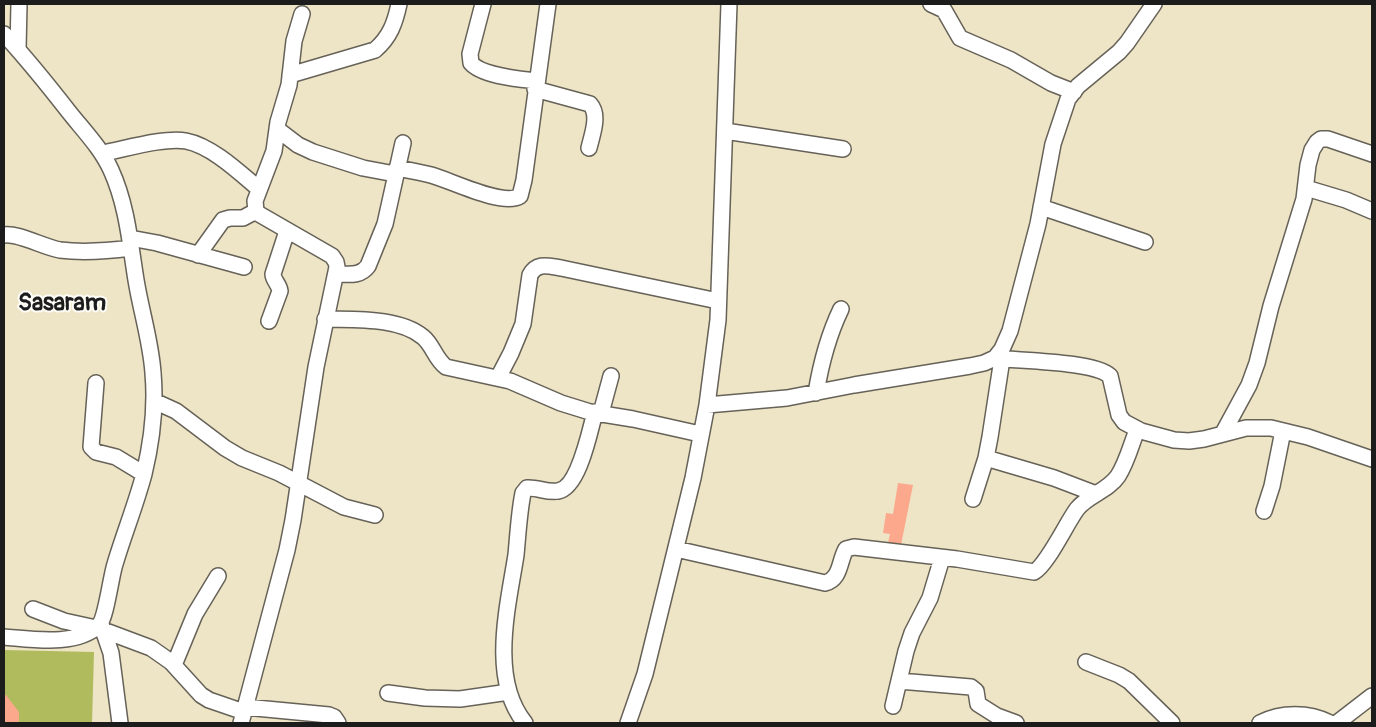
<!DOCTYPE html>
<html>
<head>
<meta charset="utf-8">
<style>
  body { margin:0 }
  #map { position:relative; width:1376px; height:727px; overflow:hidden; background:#eee4c6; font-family:Pangolin,sans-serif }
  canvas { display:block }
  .frame { position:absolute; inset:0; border:5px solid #1c1c1c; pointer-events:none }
</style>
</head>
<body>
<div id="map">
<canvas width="1376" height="727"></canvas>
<div class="frame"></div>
</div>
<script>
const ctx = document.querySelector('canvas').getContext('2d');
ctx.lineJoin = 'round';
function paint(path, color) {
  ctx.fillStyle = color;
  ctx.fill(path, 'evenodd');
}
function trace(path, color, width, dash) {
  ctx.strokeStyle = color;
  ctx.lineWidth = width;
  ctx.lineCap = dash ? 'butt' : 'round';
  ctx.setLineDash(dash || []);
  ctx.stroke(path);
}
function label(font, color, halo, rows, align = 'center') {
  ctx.font = font + ' Pangolin,sans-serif';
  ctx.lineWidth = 4;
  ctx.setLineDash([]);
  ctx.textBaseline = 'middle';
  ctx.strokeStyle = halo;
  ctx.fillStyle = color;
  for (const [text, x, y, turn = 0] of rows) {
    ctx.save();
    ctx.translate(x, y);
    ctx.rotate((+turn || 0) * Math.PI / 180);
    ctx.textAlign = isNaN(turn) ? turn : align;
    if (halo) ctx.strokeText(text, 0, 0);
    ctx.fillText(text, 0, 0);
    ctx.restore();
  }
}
paint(new Path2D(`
  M4,650L94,652L92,723H4Z`), '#afbb5d');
paint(new Path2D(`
  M898,483L913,485L901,545L888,543L890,534L883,533L886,513L893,514Z
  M4,695H6L19,712V723H4Z`), '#fba88c');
const minor = new Path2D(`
  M483,4L470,54L471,63C482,76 520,79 537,81
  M931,4L944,10L960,38L1011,60L1051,83L1074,92
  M4,34C27,59 48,85 69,112C84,131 101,148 111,170C127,205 130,243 136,280C141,311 151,342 153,373C156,407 152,441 144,474C136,504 124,534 115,564C111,576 106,618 99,625C77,647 31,639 4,637
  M18,49L19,4
  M290,75L375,50C390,37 395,23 399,4
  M535,89L590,104C600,115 592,135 589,148
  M277,129L298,145L313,152L363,168L395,174
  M725,131L843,149
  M103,153C125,149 165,137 186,141C212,146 240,173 259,189
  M397,168C408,170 420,172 431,175C450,180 503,207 520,196L524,180L548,4
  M1306,188L1346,200L1372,211
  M1041,207L1145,242
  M4,235C19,233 43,247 60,250C84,253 108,251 131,248
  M130,238L157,243L244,267
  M198,255L223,220L230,218H243L256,211
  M337,274C348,274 360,277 368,266L385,224L403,143
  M325,319C354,320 399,317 423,337C433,345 435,359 446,367L510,381L561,403L590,412L633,419L700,434
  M269,321L280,291C279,284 273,280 273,274L287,231
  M995,358C1019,361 1094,361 1110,376L1119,415L1124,422L1141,431L1174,440L1189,441L1204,439L1246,428H1271L1308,437L1372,459
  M498,378L511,353L523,324L530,275C537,262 548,266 561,268L718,301
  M96,383L91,447L96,452L116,457L144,474
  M816,393C821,363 828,336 841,309
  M154,401L176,411L225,448L242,458L279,473L344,507L375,515
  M707,405L787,398L854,385L970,366L984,363L995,358L1002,349L1010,331L1038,224L1053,144L1068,99L1078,86L1119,52L1127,43L1154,4
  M601,413L611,376
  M1223,433L1249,385L1257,363L1271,306L1304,199L1308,165L1312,150L1317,142L1321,139H1328L1372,154
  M986,458L1054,478L1096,494
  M973,499L986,458L990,437L1002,359
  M1264,511L1272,486L1283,431
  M676,549L825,583C841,579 839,561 846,549L854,547L957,559L1034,572C1047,565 1066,524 1077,509C1088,495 1108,491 1118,476C1127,462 1131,445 1137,430
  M33,609L64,621L96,628
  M101,624L111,653L120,723
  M103,630L151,648L171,662L201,695L209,700L244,712
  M1086,662L1119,675L1129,681L1172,723
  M174,665L195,614L218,576
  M899,681L971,687L976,691L978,704L997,716L1016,723
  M388,693L425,698L460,699L509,692
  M893,706L906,651L912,633L930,598L942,558
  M245,707L329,715L334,717L338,723
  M241,723L287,550L293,520L316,367L337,267L336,262L332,256L259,214L256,211L255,201L274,151L278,122L289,85L294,41L302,14
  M525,723C489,679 508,606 516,555C518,534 519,513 523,493L527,488C537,487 547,493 558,491C579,488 590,430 595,412
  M628,723L645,674L693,478L707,405L718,320L729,4
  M1260,723C1281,712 1309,712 1330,723
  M1337,723L1372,696`);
trace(minor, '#666258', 18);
trace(minor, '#fff', 15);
label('bold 24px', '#1c1c1c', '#fdfcf7', [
  ["Sasaram",62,304]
]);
</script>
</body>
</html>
